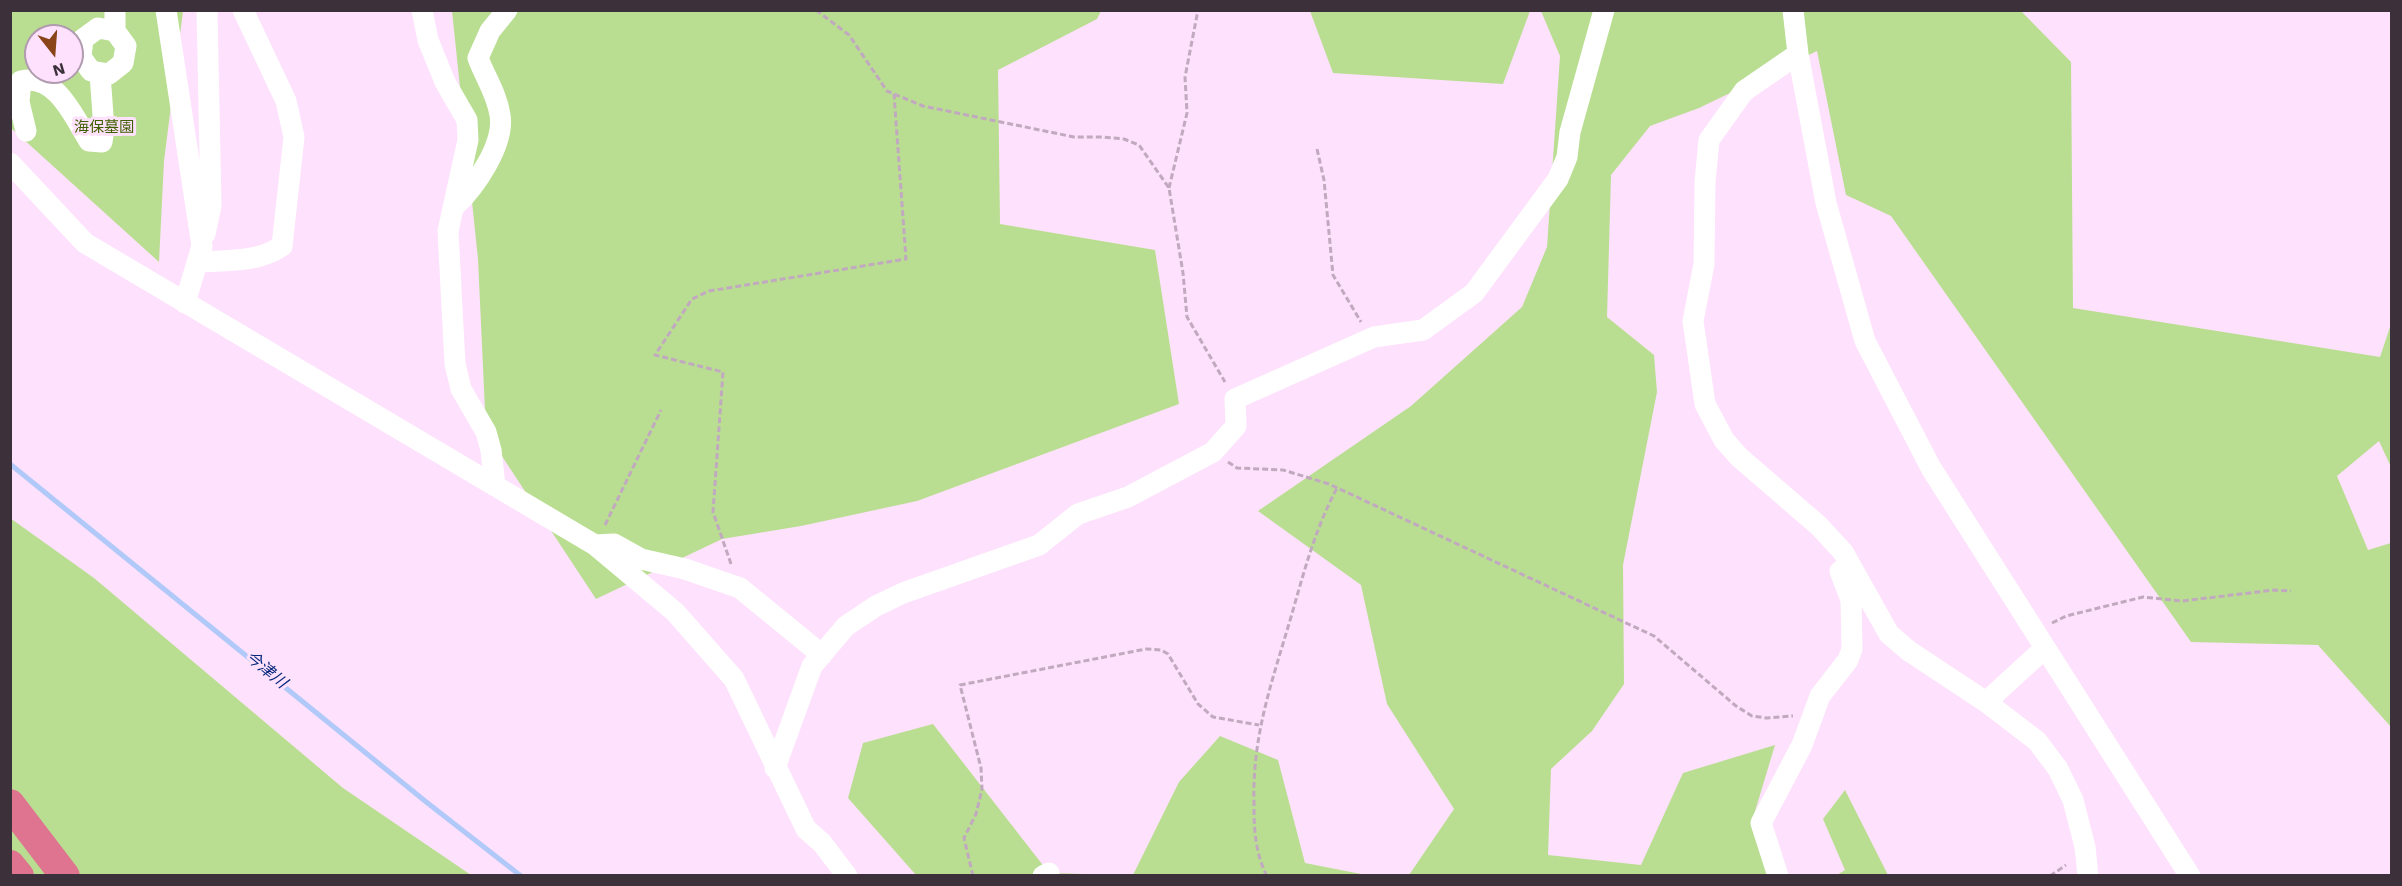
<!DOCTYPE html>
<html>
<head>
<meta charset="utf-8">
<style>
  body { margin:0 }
  #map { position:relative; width:2402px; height:886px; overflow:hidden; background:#fee1fc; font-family:"Work Sans",sans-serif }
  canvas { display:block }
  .frame { position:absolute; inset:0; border:12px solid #3c313b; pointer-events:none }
  .north { position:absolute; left:24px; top:24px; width:60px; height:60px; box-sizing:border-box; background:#fee1fc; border:2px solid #b09baf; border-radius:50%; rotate:163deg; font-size:16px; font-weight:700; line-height:24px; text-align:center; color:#3c313b }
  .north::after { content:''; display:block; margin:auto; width:21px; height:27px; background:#894518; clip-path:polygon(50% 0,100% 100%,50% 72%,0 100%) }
</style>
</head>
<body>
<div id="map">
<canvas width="2402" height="886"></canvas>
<div class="frame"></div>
<div class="north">N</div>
</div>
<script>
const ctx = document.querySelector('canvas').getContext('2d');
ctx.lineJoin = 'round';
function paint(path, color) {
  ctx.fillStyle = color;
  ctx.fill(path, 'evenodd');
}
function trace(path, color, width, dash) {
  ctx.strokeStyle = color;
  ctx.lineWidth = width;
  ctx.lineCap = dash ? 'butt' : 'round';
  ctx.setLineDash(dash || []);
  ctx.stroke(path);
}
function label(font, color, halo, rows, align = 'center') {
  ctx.font = font + ' "Work Sans","Noto Sans JP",sans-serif';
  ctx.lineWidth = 6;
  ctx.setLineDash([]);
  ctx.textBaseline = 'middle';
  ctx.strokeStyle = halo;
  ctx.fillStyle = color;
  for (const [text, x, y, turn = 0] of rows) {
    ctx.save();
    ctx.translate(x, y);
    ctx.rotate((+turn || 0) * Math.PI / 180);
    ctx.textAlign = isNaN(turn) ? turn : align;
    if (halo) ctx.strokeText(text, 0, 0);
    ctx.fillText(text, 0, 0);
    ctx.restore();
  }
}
paint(new Path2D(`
  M11,11H183L164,161L159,262L11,128ZM36,36H72V72H36Z
  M452,11H1101L1097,19L998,70L1000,224L1155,250L1179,404L917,501L801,526L722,539L596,599L486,432L478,259Z
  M1310,11V10L1530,11L1503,84L1333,73Z
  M1541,11H2021L2071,62L2073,308L2380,357L2391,324V467L2379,441L2337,476L2368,550L2391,543V727L2318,645L2191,642L1891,216L1846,195L1817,51L1699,108L1650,126L1611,175L1607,317L1654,355L1657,392L1623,565L1624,684L1592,731L1551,769L1548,855L1641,865L1683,773L1775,745L1753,818L1769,875H1409L1454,809L1387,704L1361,585L1258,511L1411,406L1522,307L1547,247L1560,56Z
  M10,518L94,578L343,788L471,875H11Z
  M933,724L1049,873L1120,875H916L848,798L863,743Z
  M1220,736L1278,760L1305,863L1366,875H1133L1179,782Z
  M1845,790L1888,875H1837L1845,870L1823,819Z`), '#b9de91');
trace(new Path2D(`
  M10,464L425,801L521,876`), '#b1c9f8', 5);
trace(new Path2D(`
  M816,10L849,35L887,91L923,106L1074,137H1103L1124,139L1139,145L1169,188L1183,273L1187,317L1225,382
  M1317,149L1324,180L1333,275L1361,322
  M1169,188L1187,113L1185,77L1198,10
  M1228,462L1237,468L1283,470L1329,484L1654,636L1736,706L1752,716L1766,718L1793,716
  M605,525L661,410
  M731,564L713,512L723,372L655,355L692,299L709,291L906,259L894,94
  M2052,623L2066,616L2143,597L2182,601L2274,590L2291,591
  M973,876L964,838L976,814L982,789L981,768L960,685L1146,649L1161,650L1168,654L1198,704L1213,717L1259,725
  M1267,876C1255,853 1254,829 1254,804C1252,735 1272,682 1291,617C1304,572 1315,529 1337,488
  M2050,876L2066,865`), '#c1a9bf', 3, [6, 3]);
trace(new Path2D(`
  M115,10V31L126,46L123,63L109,74L91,71L81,57L83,39L98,28L115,31
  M166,10L202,246L185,303
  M422,10L428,40L445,82L467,120L468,140L448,231L455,364L461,389L486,432L491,450L495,486
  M1793,10L1798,54L1826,203L1865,341L1931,468L2190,876
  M1798,54L1744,91L1709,140L1705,182L1704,264L1693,321L1705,404L1724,440L1739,457L1819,526L1843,552L1889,634L1909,651L1986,702L2037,741L2058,769L2073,800L2085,847L2088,876
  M26,131L19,102L21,81C56,73 74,117 89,141L102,142L104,129L100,74
  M10,163L85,243L595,545L675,612L734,679L806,829L822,843L847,876
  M455,206C475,187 505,144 500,115C497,94 485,77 478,58L490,31L507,10
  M205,234L211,206L207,10
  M198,262C227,260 257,263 282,246L294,137L286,101L243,10
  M595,545L614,544L641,559L685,569L740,588L822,655
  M1986,702L2045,648
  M775,768L812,666L846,626L876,606L903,593L1039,545L1078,514L1128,497L1213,452L1236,426L1235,399L1374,337L1423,330L1474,293L1558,179L1567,157L1570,132L1604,10
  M1043,876L1049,873V876
  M1778,876L1761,823L1802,745L1820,696L1848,660L1852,649L1851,600L1840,571`), '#fff', 21);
trace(new Path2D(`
  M10,804L65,876
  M10,865L19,876`), '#df7490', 30);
label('15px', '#3e6001', '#fee1fc', [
  ["海保墓園",104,128]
]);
label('italic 16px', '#05277c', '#fee1fc', [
  ["今津川",266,670,39]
]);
</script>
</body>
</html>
